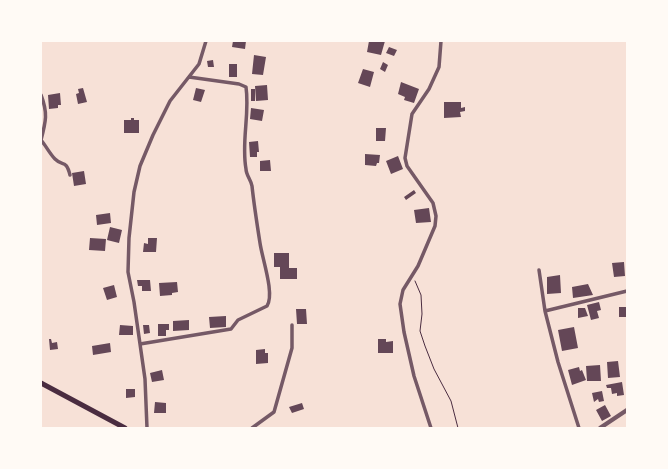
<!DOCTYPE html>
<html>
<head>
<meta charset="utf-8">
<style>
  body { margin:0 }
  #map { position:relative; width:668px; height:469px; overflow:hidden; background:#f7e1d7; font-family:"Alegreya Sans",sans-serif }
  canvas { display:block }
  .frame { position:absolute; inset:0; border:42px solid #fffaf5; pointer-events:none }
</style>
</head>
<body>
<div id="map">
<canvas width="668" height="469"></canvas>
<div class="frame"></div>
</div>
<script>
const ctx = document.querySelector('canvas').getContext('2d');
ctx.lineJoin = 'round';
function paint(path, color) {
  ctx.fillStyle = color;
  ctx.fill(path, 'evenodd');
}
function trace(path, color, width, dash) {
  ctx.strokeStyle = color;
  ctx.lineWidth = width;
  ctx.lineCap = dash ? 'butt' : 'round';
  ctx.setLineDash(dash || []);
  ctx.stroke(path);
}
paint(new Path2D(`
  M233,41H246L245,49L232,47Z
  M369,41H385L381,55L367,52Z
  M389,47L397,50L394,56L386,53Z
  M254,55L266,57L263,75L252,74Z
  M213,60L214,67H208L207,61Z
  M383,62L388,65L385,72L380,69Z
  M229,64H237V77H229Z
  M363,69L374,72L370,87L358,83Z
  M401,82L419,89L414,103L404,100L405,97L398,94Z
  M267,85L268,100L256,101L255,86Z
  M83,88L87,102L78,104L76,94L79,93L78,89Z
  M196,88L205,90L201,102L193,100Z
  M251,89H255V101H251Z
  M60,93L61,105H58V108L49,109L48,95Z
  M444,102H461V108L465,107V111L460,112L461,117L444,118Z
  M251,108L264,110L262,121L250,119Z
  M131,118H134V120H139V133H124V120H131Z
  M376,128H386L385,141H376Z
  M258,141L259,152H257V157H250L249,142Z
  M365,154L380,155L379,163H377L376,166L365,165Z
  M398,156L403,169L391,174L386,161Z
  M270,160L271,171H260V161Z
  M84,171L86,184L74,186L72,173Z
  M414,190L416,193L406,200L404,197Z
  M429,208L431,222L416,223L414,210Z
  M110,213L111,223L97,225L96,215Z
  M110,227L122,230L119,243L107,240Z
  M90,238L106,239L105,251L89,250Z
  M148,238H157L156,252H143L144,243L148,244Z
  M274,253H289V268H297V279H280V267H274Z
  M624,262L625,276L614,277L612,263Z
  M560,275L561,293L547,294V277Z
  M137,280H150L151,291H142V286H138Z
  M177,282L178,292L172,293V295L160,296L159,283Z
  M588,284L593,295L573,298L572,287Z
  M114,285L117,297L107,300L103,288Z
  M599,302L601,310L597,311L599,318L591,320L587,305Z
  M619,307H627V317H619Z
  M578,308H585L588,316L578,318Z
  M296,309H306L307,324H297Z
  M226,316V327L210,328L209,317Z
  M189,320V330L173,331V321Z
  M158,324H169V330H166V336H158Z
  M120,325L133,326V335H119Z
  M143,325H149L150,333L144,334Z
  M574,327L578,348L562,351L558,330Z
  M49,339H51L52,343L57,342L58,349L50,350Z
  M378,339H386V342L393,341V353H378Z
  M110,343L111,352L93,355L92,346Z
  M265,349V353H268V363L256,364V350Z
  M618,361L620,377L608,378L607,362Z
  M600,365L601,381H587L586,366Z
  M579,367L580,371L582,370L586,380L572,385L568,370Z
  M162,370L164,380L152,382L150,373Z
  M622,382L624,395L617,396V393L612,394L611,388H607L606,385Z
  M126,389H135V397L126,398Z
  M602,391L604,401L599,402L598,399L594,402L592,393Z
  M155,402L166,403V413H154Z
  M302,403L304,409L292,413L289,407Z
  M605,405L611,416L602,421L596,410Z`), '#644757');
trace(new Path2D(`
  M415,281L421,295L422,314L420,331L425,346L434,369L451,401L458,428`), '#4a2c40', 1);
trace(new Path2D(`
  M41,95C48,113 46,121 41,140C46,146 50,154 55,159C63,167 66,159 70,175
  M539,270L545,311L558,362L579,428
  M545,311L627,291
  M140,344L231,329L238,320L267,306C275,294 262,258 260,243C257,224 254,205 252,186C251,180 246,175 246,169C241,142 250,114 246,87L239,84L189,77
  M147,428L145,379L134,302L128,272L129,238L134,192L140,166L153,135L170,101L199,64L206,41
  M252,428L274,412L292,348V325
  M431,428L414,376L404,332L400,304L403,290L418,266L435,226L436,216L433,203L407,166L405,158L412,114L429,89L439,67L441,41`), '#755966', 3.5);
trace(new Path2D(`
  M600,428L627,410`), '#755966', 4.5);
trace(new Path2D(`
  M41,383L125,428`), '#4a2c40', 5);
</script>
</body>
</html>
